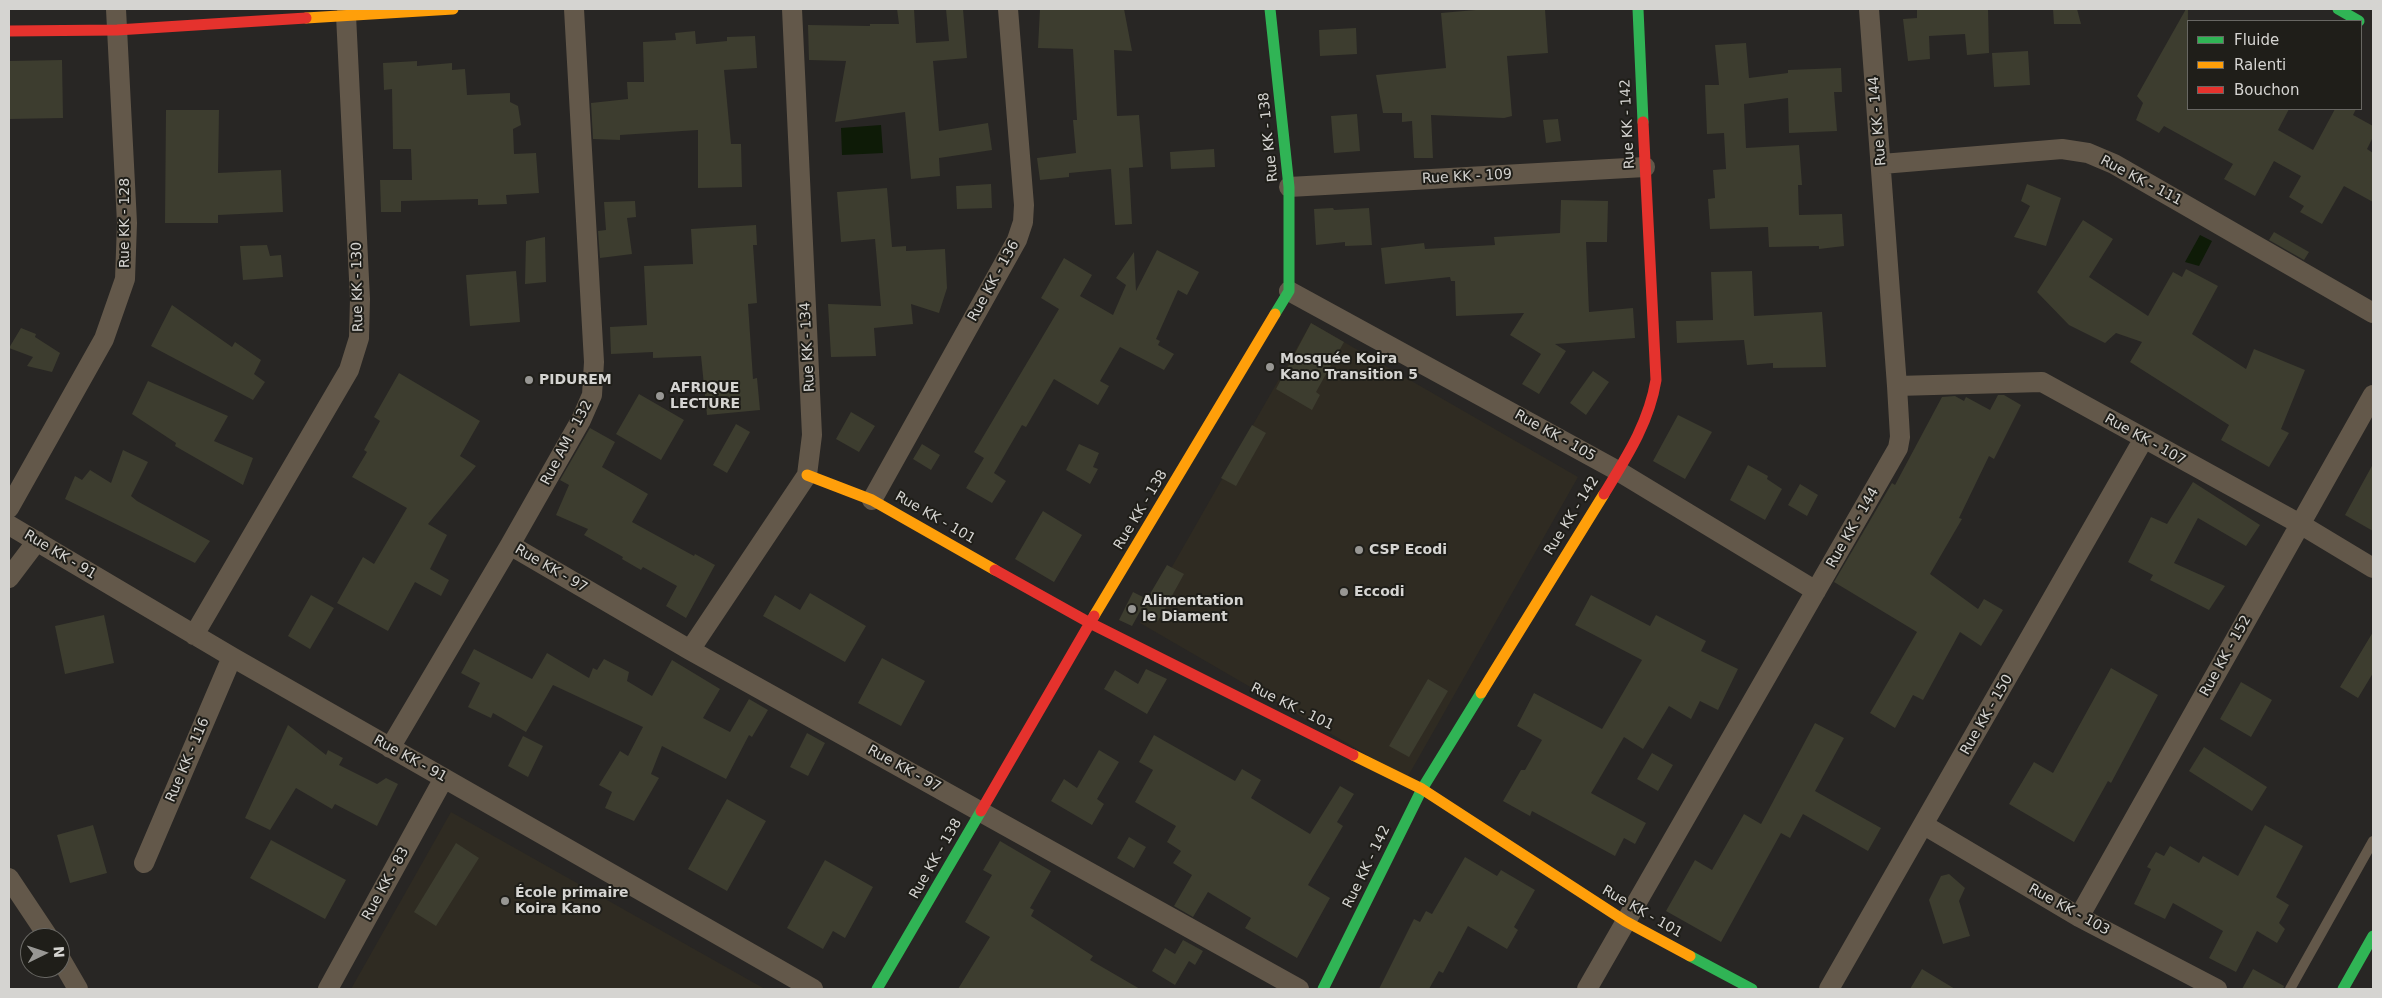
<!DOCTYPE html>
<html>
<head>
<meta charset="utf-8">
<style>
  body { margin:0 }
  #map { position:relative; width:2382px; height:998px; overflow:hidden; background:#282624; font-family:"DejaVu Sans",sans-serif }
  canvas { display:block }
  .frame { position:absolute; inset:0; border:10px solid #d5d4d1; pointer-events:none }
  .legend { position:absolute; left:2187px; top:20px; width:175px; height:90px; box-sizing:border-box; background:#1f1e19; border:1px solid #686763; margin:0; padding:6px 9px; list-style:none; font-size:15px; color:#d5d4d1 }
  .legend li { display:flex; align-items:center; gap:10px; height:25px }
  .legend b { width:25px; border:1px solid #686763 }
  .north { position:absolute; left:20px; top:928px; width:50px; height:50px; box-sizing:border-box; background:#1f1e19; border:1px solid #686763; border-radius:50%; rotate:86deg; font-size:14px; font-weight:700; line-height:20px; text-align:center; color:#d5d4d1 }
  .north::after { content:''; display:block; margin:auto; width:18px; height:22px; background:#989794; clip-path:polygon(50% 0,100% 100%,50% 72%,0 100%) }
</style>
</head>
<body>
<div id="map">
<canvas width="2382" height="998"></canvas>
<div class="frame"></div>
<ul class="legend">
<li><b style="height:6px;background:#30b455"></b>Fluide</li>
<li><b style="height:6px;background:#ff9f0a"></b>Ralenti</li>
<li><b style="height:6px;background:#e5322d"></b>Bouchon</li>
</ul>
<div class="north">N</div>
</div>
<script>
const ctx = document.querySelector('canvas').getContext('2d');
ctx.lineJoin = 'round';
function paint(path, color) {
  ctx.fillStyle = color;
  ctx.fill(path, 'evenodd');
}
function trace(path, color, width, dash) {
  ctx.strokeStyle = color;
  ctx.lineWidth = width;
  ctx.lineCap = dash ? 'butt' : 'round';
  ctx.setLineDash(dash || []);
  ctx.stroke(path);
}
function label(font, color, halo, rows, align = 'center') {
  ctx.font = font + ' "DejaVu Sans",sans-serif';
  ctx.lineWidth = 4;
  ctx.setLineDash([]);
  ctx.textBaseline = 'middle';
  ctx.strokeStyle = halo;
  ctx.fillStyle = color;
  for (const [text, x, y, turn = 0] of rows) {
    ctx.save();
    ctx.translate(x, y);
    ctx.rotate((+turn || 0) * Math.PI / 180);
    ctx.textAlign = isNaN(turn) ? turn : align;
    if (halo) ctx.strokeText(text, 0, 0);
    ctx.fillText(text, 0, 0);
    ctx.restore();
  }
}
paint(new Path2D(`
  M1311,323L1578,477L1407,778L1140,623Z
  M451,812L765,989H351Z`), '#2f2b22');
paint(new Path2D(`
  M881,125L883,153L842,155L841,128Z
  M2200,235L2212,241L2199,266L2185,262Z`), '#0e1b07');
paint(new Path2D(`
  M897,9H914L916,43L949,41L946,9H963L967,58L933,61L939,131L988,123L992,150L939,158L940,176L911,179L905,112L835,122L846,61L809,60L808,25L870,26V24H899Z
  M1040,9H1124L1132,51L1114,50L1117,116L1139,115L1143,167L1129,168L1132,224L1115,225L1111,169L1069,173V177L1040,180L1037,158L1076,153L1073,120H1077L1073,49L1038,48Z
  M1487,9H1545L1548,53L1507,56L1512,116L1504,118L1431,115L1433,158H1414L1412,121L1402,122V113H1383L1376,75L1446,68L1441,13Z
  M1917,9H1988L1989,53L1967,55L1965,34L1929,36L1930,59L1908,61L1903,19L1917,18Z
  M2053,9H2077L2081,24H2054Z
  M2186,9H2188V109H2289L2278,130L2313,150L2335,109H2356L2353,115L2373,126V137L2367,149L2373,153V202L2344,186L2322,224L2300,212L2304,206L2289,197L2301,176L2274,161L2255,196L2224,179L2233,164L2164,126L2159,133L2136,120L2143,103L2137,96Z
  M1356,28L1357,54L1320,56L1319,30Z
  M695,31L696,44L727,41V37L755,36L757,68L724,70L731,144H741L742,187L698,188V130L620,135V140L593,139L591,103L628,99L627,82H644L643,42L676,40L675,33Z
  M1746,43L1749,78L1788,73V70L1841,68L1842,92H1834L1837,131L1789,133L1788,98L1744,104L1746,148L1799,145L1802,185H1798L1799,215L1842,214L1844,246L1819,249V246L1769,247L1768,227L1710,229L1708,199L1715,198L1713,170L1726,169L1724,133L1707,134L1705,85H1719L1715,45Z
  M2028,51L2030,85L1994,87L1992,53Z
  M62,60L63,118L9,119V61Z
  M417,61V66L452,63V70L465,69L467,95L510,93V102L518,106L521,125L513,129L514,154L536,153L539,193L506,195L507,204L478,205V199L401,201V212H381L380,180H412L411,149H393L392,89L384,90L383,63Z
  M166,110H219L218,173L281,170L283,212L218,215V223H165Z
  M1357,114L1360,151L1334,153L1331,116Z
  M1558,119L1561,141L1546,143L1543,120Z
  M1214,149L1215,167L1171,169L1170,152Z
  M991,184L992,208L957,209L956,186Z
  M2027,184L2061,198L2046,246L2014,237L2030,206L2021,201Z
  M887,188L892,247L906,246V251L945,249L947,288L939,313L911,304L913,324L874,328L876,356L831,357L828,304L881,306L875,239L841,242L837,192Z
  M1561,200L1608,201L1607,242H1586L1589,312L1633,308L1635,338L1555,344L1566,351L1539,394L1522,384L1541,354L1510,335L1524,313L1456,316L1455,281H1451L1450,277L1385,284L1381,248L1424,243L1425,249L1495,245L1494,237L1560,233Z
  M635,201L636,217L627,218L632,254L600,258L598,231L606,230L604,202Z
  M1333,208L1334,210L1369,208L1372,245L1345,246V242L1316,245L1314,209Z
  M2083,220L2113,239L2089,277L2148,316L2173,272L2182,277L2186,269L2218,286L2192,334L2246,369L2254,349L2305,370L2281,429L2289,433L2269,467L2221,440L2229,425L2130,362L2142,342L2116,333L2105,343L2069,325L2037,292Z
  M756,225L757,245H753L757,303L748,304L753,379L757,378L760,410L707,415L701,356L653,358V352L611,354L610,327L647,325L644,266L693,264L691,229Z
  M2274,232L2309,252L2304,260L2269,240Z
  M545,237L546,282L525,284L526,241Z
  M267,245L270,256L281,255L283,277L243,280L240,246Z
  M1157,250L1199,272L1187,295L1178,290L1156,339L1160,341L1158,345L1174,354L1164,370L1120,347L1100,381L1109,386L1098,405L1054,379L1026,427L1022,425L994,473L1006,481L992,503L966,488L984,458L974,452L1059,309L1041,298L1064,258L1092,275L1080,296L1113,315L1126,285L1116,278L1134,252L1136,291Z
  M516,271L520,322L470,326L466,275Z
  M1752,271L1754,316L1822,312L1826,367L1773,368V363L1747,365L1744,340L1677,343L1676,321L1713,320L1711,272Z
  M172,305L232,347L235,342L261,360L254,374L265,382L253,400L151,346Z
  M1311,323L1344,342L1316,392L1320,395L1312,410L1276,389Z
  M21,328L36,334L35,337L60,353L52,372L27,366L33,357L9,348Z
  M1593,371L1609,382L1586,415L1570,403Z
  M399,373L480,421L460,456L476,466L428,524L447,535L430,569L449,580L441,596L415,582L388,631L337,603L363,557L374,564L407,508L352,477L367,452L364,450L380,421L374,417Z
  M148,381L228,416L214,441L253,458L243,485L175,446L176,443L132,414Z
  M639,394L684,420L661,460L616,434Z
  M1998,395H2004L2021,405L1994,459L1989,456L1959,518L1962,519L1930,574L1978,609L1984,599L2003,610L1981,646L1960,632L1923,700L1913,695L1895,728L1870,713L1917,632L1834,582L1892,483L1895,485L1942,397L1955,396L1964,401L1966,397L1990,410Z
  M851,412L875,426L859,452L836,439Z
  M1678,415L1712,432L1685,479L1653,461Z
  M736,424L750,432L727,473L713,465Z
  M1252,425L1266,433L1236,486L1221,478Z
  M590,428L615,442L602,467L648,494L632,522L694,556L695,554L715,565L686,618L666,606L677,586L643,567L641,570L622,559L623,557L584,535L588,529L556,515L569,485L560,480Z
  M922,444L940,455L931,470L913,459Z
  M1079,444L1099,453L1093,467L1098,469L1090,484L1066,470Z
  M123,450L148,462L131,496L137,501L210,541L195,563L65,499L75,476L82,480L90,470L111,483Z
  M2373,464V531L2345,515Z
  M1748,465L1768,476L1767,479L1782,489L1765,520L1730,500Z
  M2193,482L2260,525L2246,546L2198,518L2174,563L2225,586L2209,610L2150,580L2153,575L2128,562L2151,517L2167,524Z
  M1800,484L1818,495L1807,516L1788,505Z
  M1043,511L1082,535L1054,582L1015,559Z
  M1167,565L1184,574L1158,621L1140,611Z
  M1133,592L1147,599L1132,626L1119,620Z
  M810,593L866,626L845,662L763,616L775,595L800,610Z
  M311,595L334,608L310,649L288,636Z
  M1591,595L1650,626L1656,615L1706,641L1701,651L1738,669L1718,710L1700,701L1691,719L1669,706L1643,749L1624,737L1591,793L1646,823L1635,844L1624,838L1615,856L1532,811L1530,816L1503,801L1521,770H1525L1542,740L1517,726L1534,693L1602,729L1642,660L1575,625Z
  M104,615L114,663L65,674L55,626Z
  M2373,632V673L2358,698L2340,687Z
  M474,649L532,679L547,653L589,678L593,668L597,670L604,659L629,672L627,681L652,696L672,660L720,689L703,718L730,732L749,699L768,710L752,737L749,735L726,779L662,746L651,774L659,778L634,821L605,808L612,792L599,785L620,751L628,756L643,727L553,685L526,732L493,713L491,718L468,707L480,683L461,673Z
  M882,658L925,681L901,726L858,703Z
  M2111,668L2158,695L2111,783L2108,781L2074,842L2009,804L2034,762L2053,773Z
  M1146,669L1167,679L1147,714L1104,689L1115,670L1138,684Z
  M1428,679L1448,691L1409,757L1389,746Z
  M2241,682L2272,700L2251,737L2220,719Z
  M1815,723L1844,738L1815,791L1881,828L1868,851L1803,814L1790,838L1781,833L1721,942L1666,911L1695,860L1712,870L1744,814L1761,824Z
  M288,725L326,755L328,750L343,758L339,765L377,784L386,778L398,784L377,826L335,804L332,809L296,788L270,830L245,818Z
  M807,733L825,743L808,776L790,767Z
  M1154,735L1235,781L1242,769L1261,780L1251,798L1310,834L1340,786L1354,794L1337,822L1343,826L1308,885L1330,898L1297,958L1245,928L1251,918L1208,892L1193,917L1174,906L1192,875L1173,863L1181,851L1167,842L1176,826L1135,802L1153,770L1139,762Z
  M523,736L543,746L528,777L508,766Z
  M2204,747L2267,787L2252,811L2189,771Z
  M1099,750L1119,762L1097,799L1104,804L1092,825L1051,801L1064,779L1077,788Z
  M1652,753L1673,765L1658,791L1637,779Z
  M727,799L766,821L727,891L688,869Z
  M93,825L107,873L70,883L57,835Z
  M2265,825L2303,846L2276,897L2289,905L2279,923L2285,929L2277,943L2257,931L2236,972L2209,958L2223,931L2173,903L2165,919L2134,904L2151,869L2147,867L2156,852L2164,856L2170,846L2199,863L2203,856L2238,876Z
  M1129,837L1146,847L1134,868L1117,858Z
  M271,840L346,880L325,919L250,878Z
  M1000,841L1051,871L1030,908L1034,910L1031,916L1093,956L1090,960L1140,989H958L990,937L965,922L992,875L983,870Z
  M456,843L479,858L436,926L414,912Z
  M1465,857L1497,876L1501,870L1535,890L1514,927L1518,930L1507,949L1468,926L1443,973L1439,971L1429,989H1379L1414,919L1420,922L1426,911L1432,914Z
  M825,860L873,887L845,938L833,931L823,949L787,928Z
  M1949,874L1965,888L1959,901L1970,936L1943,944L1929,900L1941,876Z
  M1183,940L1203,951L1195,965L1189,961L1175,985L1152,971L1165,948L1175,954Z
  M1922,969L1955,989H1910Z
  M2253,969L2284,986L2283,989H2242Z`), '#3d3d2f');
trace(new Path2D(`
  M2290,989L2373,841`), '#63584a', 10);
trace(new Path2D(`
  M1882,164L2062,149L2088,153L2114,164L2373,313
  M1289,187L1645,167
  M1289,291L1618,471L1816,591
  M1897,386L2042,382L2300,524L2373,568
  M872,500L1017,240L1023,222L1024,205L1008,9
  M9,508L104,339L125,279L127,223L116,9
  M9,525L232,657L813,989
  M510,545L690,650L1299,989
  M9,578L37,541
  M194,635L349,370L359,338L360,299L346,15
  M690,650L807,475L812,435L792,9
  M390,748L510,545L581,420L592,395L594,362L574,9
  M1924,825L2079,917L2217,989
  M144,863L232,657
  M9,878L49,938
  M2079,917L2373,395
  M60,958L78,989
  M328,989L444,778
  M1587,989L1898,448L1900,437L1897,386L1869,9
  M1829,989L2143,440`), '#63584a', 20);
trace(new Path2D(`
  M1270,9L1289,187V291L1275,314
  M1638,9L1643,122
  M2338,9L2359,21
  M1690,956L1752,989
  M877,989L981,811
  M1323,989L1422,789L1481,693
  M2343,989L2373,936`), '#30b455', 11);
trace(new Path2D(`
  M306,18L453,9
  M807,475L872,500L995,570
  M1094,616L1275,314
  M1481,693L1604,494
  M1353,755L1422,789L1625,921L1690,956`), '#ff9f0a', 11);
trace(new Path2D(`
  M9,31L117,30L306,18
  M1604,494C1626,458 1649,423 1656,380L1643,122
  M995,570L1090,623L1353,755
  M981,811L1094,616`), '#e5322d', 11);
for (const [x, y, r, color] of [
  [1270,367,5,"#989794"],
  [529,380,5,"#989794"],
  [660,396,5,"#989794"],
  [1359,550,5,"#989794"],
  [1344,592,5,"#989794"],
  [1132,609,5,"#989794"],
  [505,901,5,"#989794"]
]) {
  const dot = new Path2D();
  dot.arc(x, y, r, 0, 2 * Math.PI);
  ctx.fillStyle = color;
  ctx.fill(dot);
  trace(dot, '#1f1e19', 2);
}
label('14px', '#d5d4d1', '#1f1e19', [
  ["Rue KK - 144",1878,121,-95],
  ["Rue KK - 142",1628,124,-93],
  ["Rue KK - 138",1269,137,-96],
  ["Rue KK - 109",1467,177,-3],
  ["Rue KK - 111",2141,181,28],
  ["Rue KK - 128",125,223,-90],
  ["Rue KK - 136",994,281,-61],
  ["Rue KK - 130",358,287,-91],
  ["Rue KK - 134",808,347,-93],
  ["Rue KK - 105",1555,436,29],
  ["Rue KK - 107",2145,440,29],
  ["Rue AM - 132",567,443,-62],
  ["Rue KK - 138",1141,510,-59],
  ["Rue KK - 142",1572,516,-58],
  ["Rue KK - 101",935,518,30],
  ["Rue KK - 144",1853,528,-60],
  ["Rue KK - 91",60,555,31],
  ["Rue KK - 97",551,569,30],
  ["Rue KK - 152",2226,656,-61],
  ["Rue KK - 101",1292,707,26],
  ["Rue KK - 150",1987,715,-60],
  ["Rue KK - 91",410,759,29],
  ["Rue KK - 116",188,760,-67],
  ["Rue KK - 97",904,769,29],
  ["Rue KK - 138",936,859,-60],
  ["Rue KK - 142",1367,867,-64],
  ["Rue KK - 83",386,884,-61],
  ["Rue KK - 103",2069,910,29],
  ["Rue KK - 101",1642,912,30]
]);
label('bold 14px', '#d5d4d1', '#1f1e19', [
  ["Mosquée Koira",1280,359],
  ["Kano Transition 5",1280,375],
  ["PIDUREM",539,380],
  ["AFRIQUE",670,388],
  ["LECTURE",670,404],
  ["CSP Ecodi",1369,550],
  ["Eccodi",1354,592],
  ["Alimentation",1142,601],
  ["le Diament",1142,617],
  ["École primaire",515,893],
  ["Koira Kano",515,909]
], 'left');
</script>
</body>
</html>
